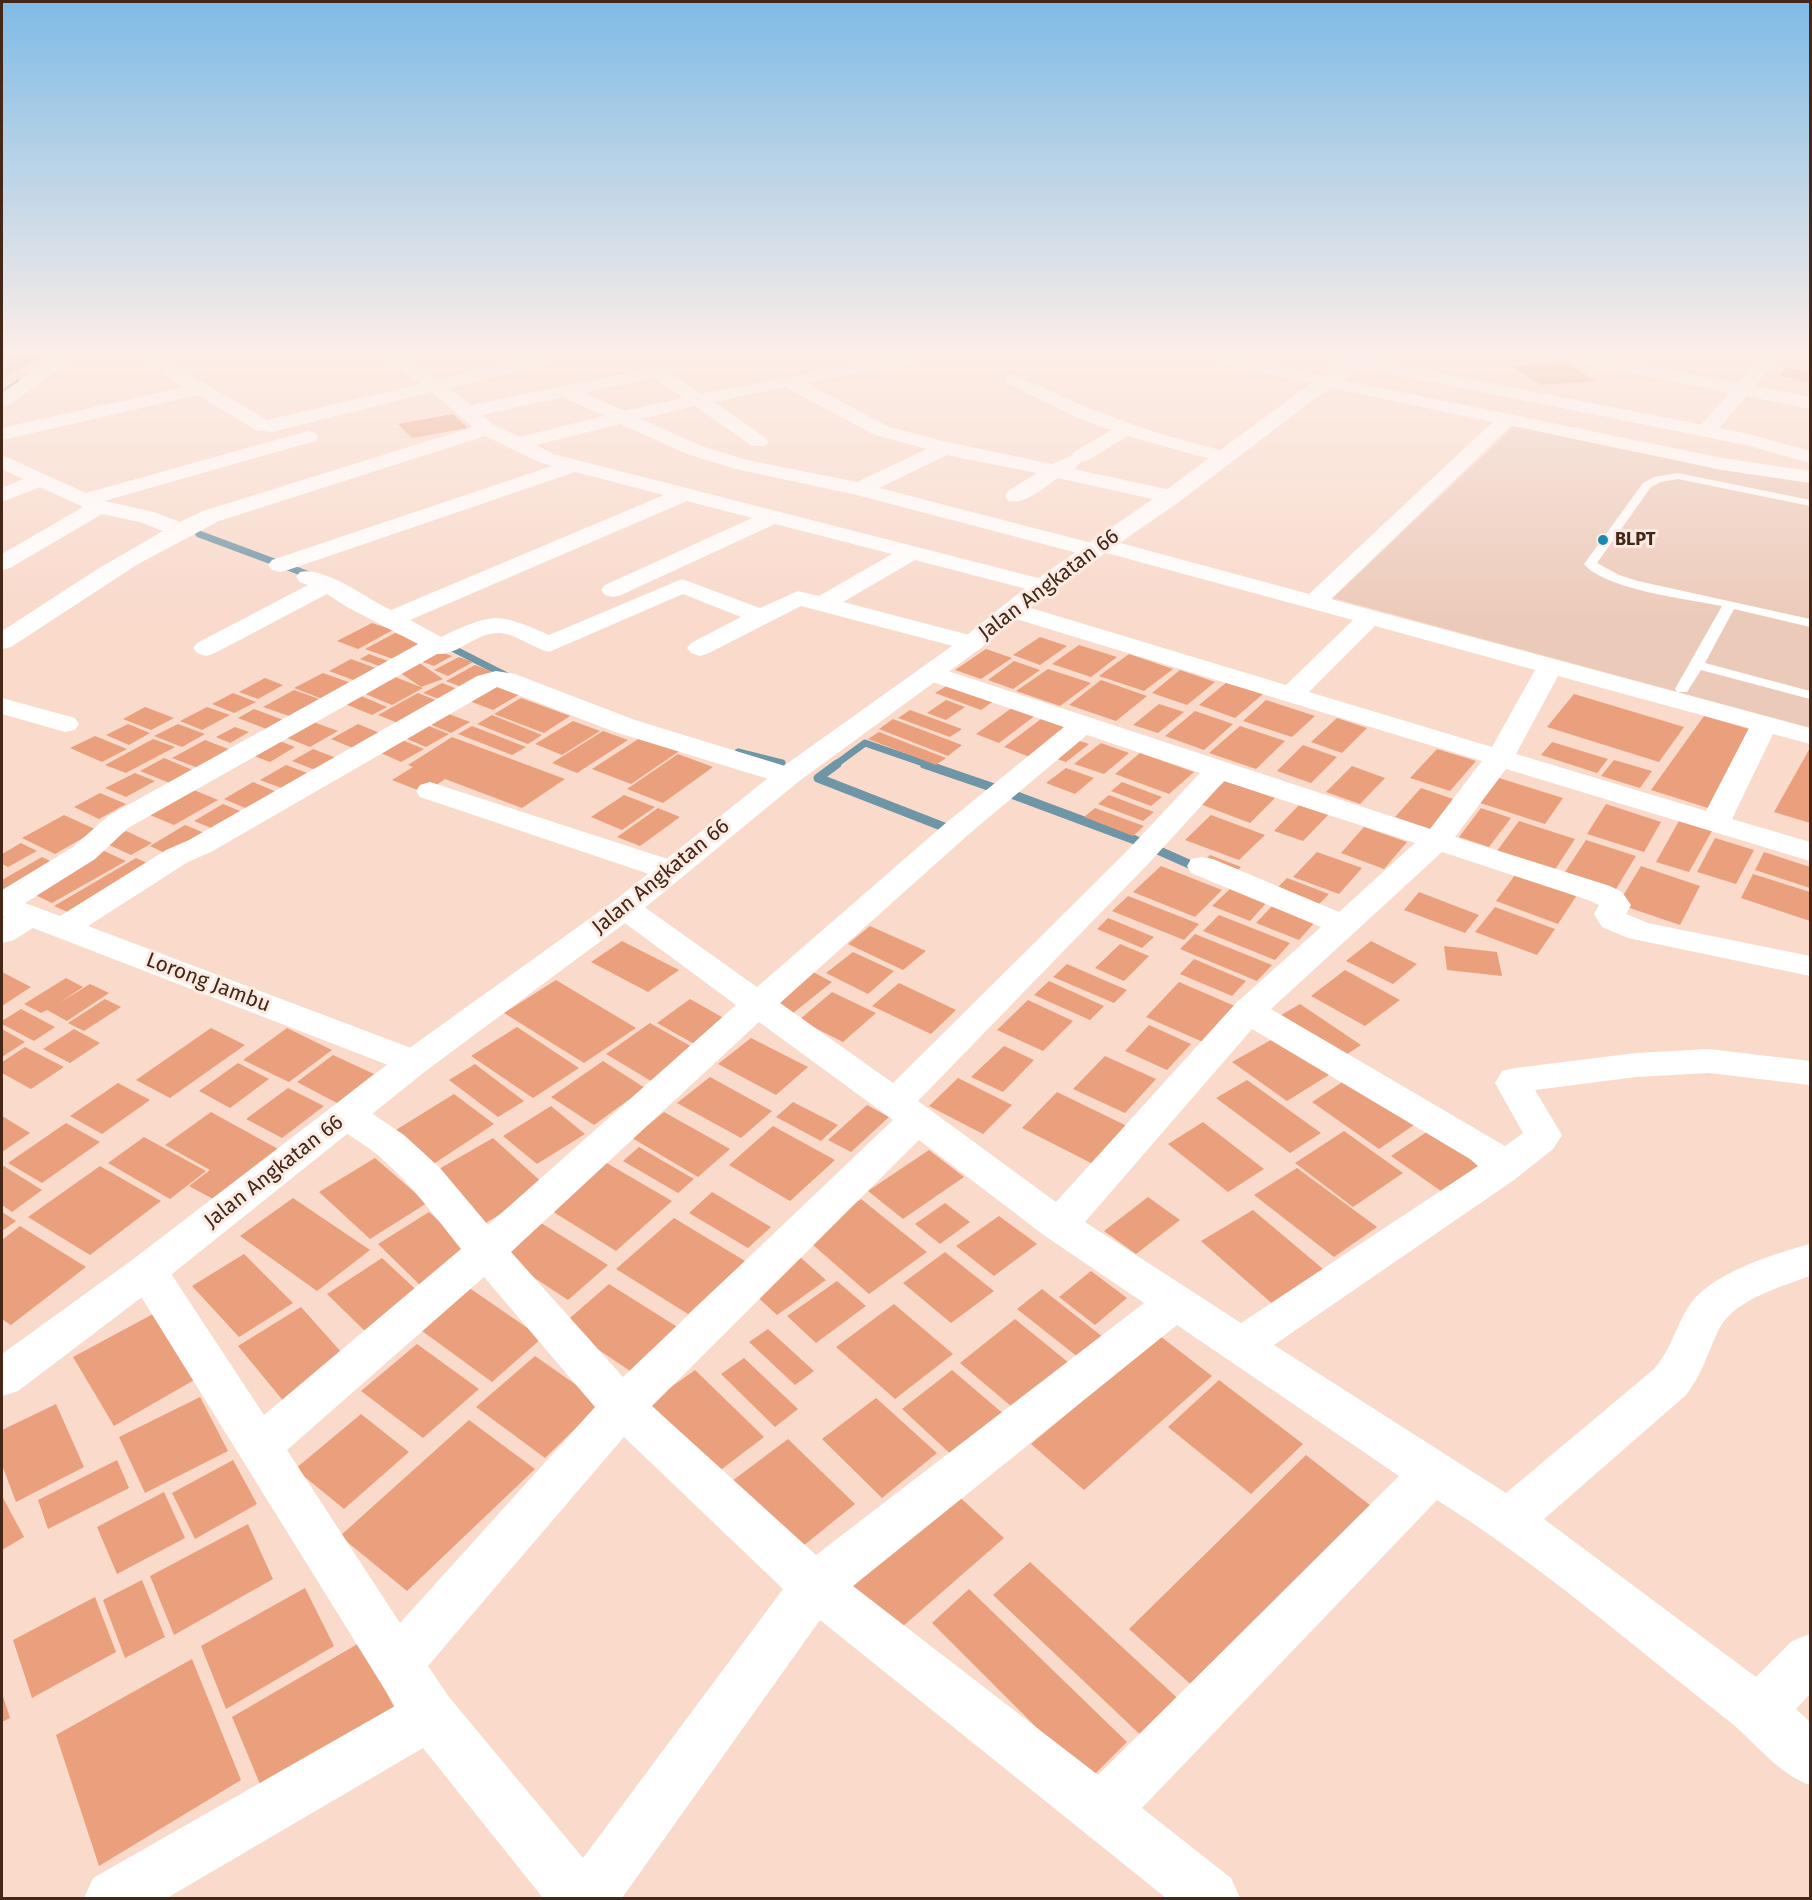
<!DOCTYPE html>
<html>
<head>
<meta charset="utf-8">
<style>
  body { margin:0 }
  #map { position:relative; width:1812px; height:1900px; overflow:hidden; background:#f9dacb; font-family:"Fira Sans",sans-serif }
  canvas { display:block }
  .frame { position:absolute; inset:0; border:3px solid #452718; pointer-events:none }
</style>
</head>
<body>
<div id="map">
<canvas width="1812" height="1900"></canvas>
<div class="frame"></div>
</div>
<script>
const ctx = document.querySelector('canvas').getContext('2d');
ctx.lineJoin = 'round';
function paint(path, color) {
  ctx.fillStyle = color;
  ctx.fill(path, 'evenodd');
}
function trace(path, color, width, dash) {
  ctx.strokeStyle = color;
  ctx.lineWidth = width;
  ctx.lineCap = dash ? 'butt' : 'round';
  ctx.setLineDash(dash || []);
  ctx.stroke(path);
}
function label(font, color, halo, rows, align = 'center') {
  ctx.font = font + ' "Fira Sans",sans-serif';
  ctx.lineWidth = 6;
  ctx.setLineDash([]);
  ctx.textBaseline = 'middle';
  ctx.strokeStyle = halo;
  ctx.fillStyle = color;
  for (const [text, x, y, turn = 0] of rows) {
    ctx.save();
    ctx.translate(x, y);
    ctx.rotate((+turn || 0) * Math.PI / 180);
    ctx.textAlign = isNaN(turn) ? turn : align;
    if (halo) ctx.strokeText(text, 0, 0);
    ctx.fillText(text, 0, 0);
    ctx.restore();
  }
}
paint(new Path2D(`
  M1519,422L1810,482V728L1333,598Z`), '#eccab9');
paint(new Path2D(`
  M2,352H49L2,380Z`), '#e0b4ca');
trace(new Path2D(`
  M2,393L18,382`), '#6e96a7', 5);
trace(new Path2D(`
  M199,534L312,576
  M446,645L509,677
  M738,752L782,763
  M835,765L865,743L929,765`), '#6e96a7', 7);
trace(new Path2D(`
  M924,764L997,789
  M818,778L837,764
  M818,778L944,827
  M1014,795L1135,840L1198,868`), '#6e96a7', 9);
paint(new Path2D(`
  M1566,362L1596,381L1541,385L1511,366Z
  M1785,367L1810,372V382L1780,376Z
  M453,414L468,428L412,438L398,424Z
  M372,623L393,630L358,649L337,641Z
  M395,633L423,642L393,659L365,649Z
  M1040,637L1067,646L1040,665L1013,655Z
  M1079,645L1117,657L1091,677L1052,664Z
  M986,649L1012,658L981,679L955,670Z
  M438,651L452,656L434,666L420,661Z
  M369,654L391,662L382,667L360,659Z
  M1129,654L1173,669L1144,691L1099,676Z
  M459,657L473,662L448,676L434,670Z
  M351,659L378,669L356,681L329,671Z
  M1014,661L1040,670L1013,689L988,680Z
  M418,662L443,679L421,687L396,670Z
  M475,665L496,673L467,689L446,681Z
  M1048,669L1091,683L1060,706L1016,691Z
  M1180,670L1215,682L1187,705L1152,693Z
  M323,673L354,684L325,700L294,688Z
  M390,675L423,688L392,705L358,691Z
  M265,678L283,685L258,699L239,692Z
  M1101,680L1147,696L1116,721L1069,705Z
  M493,682L522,693L493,710L464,699Z
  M1227,682L1263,694L1235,718L1199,705Z
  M442,683L465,692L447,702L423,693Z
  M950,684L995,700L981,710L935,693Z
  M294,690L322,700L292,717L263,707Z
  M233,693L256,702L234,713L212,704Z
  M354,693L387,707L372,715L338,701Z
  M418,693L443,703L403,725L378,715Z
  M1574,694L1684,727L1659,762L1547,727Z
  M521,698L570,716L544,733L494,714Z
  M946,700L965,707L946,720L927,713Z
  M1266,700L1315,716L1292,737L1243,721Z
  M1159,704L1184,712L1158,733L1133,725Z
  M145,707L174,718L151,730L123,719Z
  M207,707L230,715L202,730L180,721Z
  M1013,707L1036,715L999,743L976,734Z
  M254,709L286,721L269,730L238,718Z
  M910,710L962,729L950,737L898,718Z
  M441,711L470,722L451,733L422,721Z
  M1195,711L1233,724L1204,750L1165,736Z
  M492,715L542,735L528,744L477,724Z
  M1704,716L1756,731L1708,808L1651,790Z
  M1337,718L1367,728L1342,753L1311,742Z
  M893,719L962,745L948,756L879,729Z
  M1041,719L1072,730L1035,759L1004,747Z
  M308,720L338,731L310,747L280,735Z
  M573,721L600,731L562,755L535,744Z
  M421,723L449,734L426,747L398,735Z
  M128,724L150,733L129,745L106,735Z
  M178,724L205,734L182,747L154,736Z
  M358,724L387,736L360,751L331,739Z
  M472,726L526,747L512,755L458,734Z
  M1240,726L1285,741L1256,769L1209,753Z
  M235,727L249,732L230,743L216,737Z
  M603,731L628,740L577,773L552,763Z
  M879,732L946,758L936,765L868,739Z
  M95,736L127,749L102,762L70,748Z
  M643,736L681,750L631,784L592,769Z
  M395,737L424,749L401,762L372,749Z
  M452,737L565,779L522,808L445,779L425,793L392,780L413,767L408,765Z
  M272,738L295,747L270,762L246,753Z
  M153,739L175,747L126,773L105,765Z
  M1074,739L1089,744L1066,762L1051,757Z
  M205,740L231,750L198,768L172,758Z
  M1552,742L1608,759L1597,773L1541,755Z
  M1101,743L1129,753L1104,774L1074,764Z
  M1303,745L1337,757L1311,783L1277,771Z
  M1810,748V823L1774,812Z
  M313,749L339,759L318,771L292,761Z
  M1437,749L1476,761L1450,791L1410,778Z
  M1140,753L1194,772L1169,794L1115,774Z
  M678,754L713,767L663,803L627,789Z
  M164,758L195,771L172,784L140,771Z
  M1614,760L1652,771L1640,788L1601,776Z
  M286,765L310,774L284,789L260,780Z
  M1352,766L1385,778L1360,804L1326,792Z
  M1066,768L1094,778L1075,794L1046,783Z
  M135,773L155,781L126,797L105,788Z
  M1499,778L1563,798L1545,824L1480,803Z
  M1225,781L1275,798L1250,823L1200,804Z
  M253,782L279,793L250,810L224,799Z
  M1122,782L1162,797L1151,806L1111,791Z
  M189,788L218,800L174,825L145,813Z
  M1421,788L1456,800L1430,829L1395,817Z
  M100,793L126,804L99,819L74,807Z
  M624,795L655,807L622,830L591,817Z
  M1109,795L1154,812L1143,821L1098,804Z
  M223,804L245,813L216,830L194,821Z
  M1606,804L1661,822L1644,852L1587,834Z
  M1299,805L1328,815L1303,841L1274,831Z
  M658,808L680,817L640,846L617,837Z
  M1095,808L1144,826L1133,836L1084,817Z
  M1481,808L1511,818L1489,847L1459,837Z
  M64,815L97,830L55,854L22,838Z
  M1211,815L1265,835L1239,860L1185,840Z
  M1680,819L1713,829L1689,872L1656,862Z
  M1519,821L1575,839L1554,871L1497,851Z
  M185,825L207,834L171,856L150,846Z
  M1364,827L1407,842L1384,869L1341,853Z
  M126,831L152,843L131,855L105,843Z
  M1715,838L1754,850L1736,884L1697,872Z
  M1586,840L1636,856L1616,889L1565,872Z
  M21,843L37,851L8,867L2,864V854Z
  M104,851L126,861L52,903L31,893Z
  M1317,852L1362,868L1339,894L1293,877Z
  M1764,852L1810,867V888L1755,870Z
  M1210,855L1241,867L1232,876L1201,864Z
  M42,857L60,866L2,898V880Z
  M136,858L154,866L72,914L54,906Z
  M1161,866L1222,890L1195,917L1133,892Z
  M1641,866L1700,886L1680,925L1618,904Z
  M1753,874L1810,892V921L1741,898Z
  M1515,875L1577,895L1558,924L1496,901Z
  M1287,878L1329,894L1315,908L1273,892Z
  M1232,887L1268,901L1250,921L1212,906Z
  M1419,892L1479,915L1465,933L1404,910Z
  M1128,896L1199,924L1184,940L1112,911Z
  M1273,905L1316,921L1299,940L1256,923Z
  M1495,907L1555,929L1537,955L1475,932Z
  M1219,915L1290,943L1275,960L1203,931Z
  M1108,918L1154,937L1142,948L1097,929Z
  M870,926L926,951L903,970L848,944Z
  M1195,934L1272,965L1257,981L1180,949Z
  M622,941L679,970L648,992L591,962Z
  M1371,941L1417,964L1393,984L1346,961Z
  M1120,944L1149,956L1124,981L1095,968Z
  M1444,946L1497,952L1502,976L1447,970Z
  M853,952L894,971L868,994L826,973Z
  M1194,959L1246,981L1232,996L1180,974Z
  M1067,964L1127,990L1114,1003L1053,977Z
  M809,970L832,982L793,1013L769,1002Z
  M1345,970L1400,1000L1365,1026L1311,996Z
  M2,972L31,987L2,1006Z
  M66,978L83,987L59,1003L90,984L109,993L67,1021L47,1010L41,1013L24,1004Z
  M556,980L636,1028L584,1063L504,1013Z
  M1049,981L1104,1006L1090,1020L1034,995Z
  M1179,982L1244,1010L1212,1046L1146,1017Z
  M899,983L956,1010L931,1034L872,1006Z
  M832,992L876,1013L843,1042L799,1020Z
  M105,999L121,1007L84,1031L68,1023Z
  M690,999L729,1021L696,1045L657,1023Z
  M1028,1000L1073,1021L1043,1051L997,1030Z
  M1300,1004L1361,1045L1338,1060L1276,1018Z
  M21,1009L55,1027L34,1041L2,1024V1021Z
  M650,1023L694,1048L651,1081L606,1054Z
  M1149,1025L1191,1044L1167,1070L1125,1051Z
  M517,1027L579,1068L533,1098L471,1056Z
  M211,1028L245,1045L170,1098L136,1080Z
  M287,1028L332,1050L289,1082L243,1060Z
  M2,1029L25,1042L2,1057Z
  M74,1029L100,1043L70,1063L43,1049Z
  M1278,1036L1332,1073L1287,1101L1232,1062Z
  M751,1038L808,1067L776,1095L718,1064Z
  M1004,1046L1034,1060L1003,1092L971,1077Z
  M25,1047L64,1067L31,1089L2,1073V1062Z
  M333,1055L374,1074L337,1103L297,1082Z
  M1105,1056L1156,1079L1125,1113L1073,1089Z
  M603,1061L645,1088L594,1125L551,1097Z
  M238,1063L269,1079L230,1108L199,1091Z
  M475,1064L524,1101L498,1117L449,1080Z
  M710,1077L772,1111L741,1138L677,1103Z
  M958,1078L1012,1105L983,1134L929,1106Z
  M1347,1079L1414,1125L1379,1149L1312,1102Z
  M1247,1080L1321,1133L1290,1153L1216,1098Z
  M118,1083L150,1100L102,1134L70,1116Z
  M288,1088L324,1106L282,1138L246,1119Z
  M1057,1092L1127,1126L1093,1164L1022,1128Z
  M454,1094L494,1124L432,1165L391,1133Z
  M793,1102L838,1125L821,1141L776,1117Z
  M867,1105L889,1117L851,1152L828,1140Z
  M551,1106L585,1134L537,1164L503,1136Z
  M211,1112L278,1149L213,1199L189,1186L210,1170L165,1145Z
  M664,1112L730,1149L698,1177L632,1138Z
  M2,1116L30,1133L2,1152Z
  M1203,1122L1264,1169L1228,1192L1168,1144Z
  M66,1123L100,1142L42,1183L8,1163Z
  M773,1126L835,1160L790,1201L729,1165Z
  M1431,1129L1491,1170L1451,1198L1391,1156Z
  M1344,1131L1403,1173L1353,1207L1295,1163Z
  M144,1137L206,1171L170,1199L108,1163Z
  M493,1138L546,1186L484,1224L432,1173Z
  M639,1147L694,1179L678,1193L623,1161Z
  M929,1150L964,1177L903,1219L868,1191Z
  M375,1158L427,1203L370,1239L319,1192Z
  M605,1162L672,1201L616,1251L547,1208Z
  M2,1165L42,1190L12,1212L2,1205Z
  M100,1166L161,1201L90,1255L28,1217Z
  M1297,1168L1377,1227L1334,1257L1254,1195Z
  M712,1192L771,1227L748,1248L689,1213Z
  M1148,1197L1180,1220L1136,1254L1104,1231Z
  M293,1198L370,1250L317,1291L240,1236Z
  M861,1199L927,1252L869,1294L804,1237Z
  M945,1203L970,1222L940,1244L915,1224Z
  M1253,1210L1329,1274L1276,1307L1201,1241Z
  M2,1212L16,1221L2,1231Z
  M429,1212L474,1253L422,1287L378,1244Z
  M999,1216L1037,1244L994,1276L956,1246Z
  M674,1218L745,1261L688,1314L616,1269Z
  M538,1221L608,1265L568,1300L498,1254Z
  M20,1226L86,1267L11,1325L2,1319V1240Z
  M945,1252L994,1291L951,1323L903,1283Z
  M244,1254L293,1303L239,1337L192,1286Z
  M800,1257L826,1280L777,1315L751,1291Z
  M382,1258L425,1298L369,1335L327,1294Z
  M1091,1271L1127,1298L1095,1325L1059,1297Z
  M837,1281L866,1306L816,1343L787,1316Z
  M609,1284L679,1328L633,1373L562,1325Z
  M468,1287L542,1338L492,1382L418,1328Z
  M1042,1289L1113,1345L1088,1365L1017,1309Z
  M894,1304L953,1354L895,1399L836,1347Z
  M301,1307L350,1362L285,1403L238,1346Z
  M153,1314L196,1379L114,1426L73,1357Z
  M1015,1319L1080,1372L1025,1418L960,1363Z
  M768,1329L814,1371L795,1385L749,1342Z
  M1160,1336L1212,1376L1084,1490L1031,1444Z
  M417,1344L479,1389L423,1438L361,1391Z
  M535,1356L602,1403L545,1458L476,1407Z
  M744,1358L798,1409L775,1427L721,1374Z
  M695,1370L764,1437L714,1475L646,1405Z
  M952,1370L1006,1416L955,1458L902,1409Z
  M1219,1380L1303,1444L1251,1494L1168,1427Z
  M200,1397L228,1451L145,1493L119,1437Z
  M876,1398L937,1453L882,1498L822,1439Z
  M56,1404L84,1467L16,1502L2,1465V1430Z
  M361,1414L409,1452L344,1509L295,1469Z
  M469,1420L535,1469L407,1591L340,1536Z
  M788,1439L855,1504L798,1550L732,1481Z
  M1306,1455L1371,1506L1196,1689L1129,1629Z
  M117,1460L129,1488L48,1529L38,1500Z
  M233,1460L257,1504L195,1539L172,1493Z
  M953,1491L1004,1538L886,1641L836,1589Z
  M164,1492L185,1538L117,1574L97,1527Z
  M2,1496L24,1537L2,1550Z
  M248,1524L273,1579L174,1635L150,1576Z
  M1030,1562L1186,1706L1150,1744L993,1595Z
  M142,1580L165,1637L125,1658L103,1600Z
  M305,1588L334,1646L226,1709L201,1646Z
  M969,1589L1127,1742L1089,1780L932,1623Z
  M95,1597L116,1652L32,1698L13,1640Z
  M361,1642L398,1715L265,1796L232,1717Z
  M192,1659L241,1780L99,1866L56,1735Z
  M2,1693L10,1718L2,1722Z`), '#eaa07c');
paint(new Path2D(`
  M1678,473L1810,500V506L1678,479L1661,482L1651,487L1597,563L1619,575L1638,581L1810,619V627L1734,609L1705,663L1810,691V699L1701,670L1687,692H1677L1675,689L1722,606C1688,599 1606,590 1584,564L1643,483L1654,477Z`), '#fff');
paint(new Path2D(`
  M60,352H84L9,405L2,407V393Z
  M131,352H151L267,420L421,384L378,356L376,352H395L439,379L552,352H580L577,356L449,388L471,405L653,368L668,371L701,394L919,352H953L951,356L945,357L806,383L889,427L947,442L1052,464L1071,456L1074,452L1111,430L1076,417L1007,383L1004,379L1007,375L1013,374L1090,409L1157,433L1231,453L1234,457L1231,461L1224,463L1128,436L1088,460L1081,462L1074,469L1179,492L1182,497L1179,502L1171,503L1058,478C1044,487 1026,505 1008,501L1005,496L1008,491L1037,473L947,455L879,488L1092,543L1102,538L1309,594L1500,415H1514L1517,419L1514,423L1331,599L1810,728V744L1773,734L1732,819L1810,842V861L1506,769L1455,837L1610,886L1622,892L1631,905L1626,914L1648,923L1810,956V976L1628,938L1602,927L1594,914L1599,905L1588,900L1442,852L1271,1009L1505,1146L1523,1133L1495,1083L1502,1071L1515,1068L1636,1053L1709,1049L1810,1061V1085L1709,1073L1636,1077L1535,1090L1562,1135L1553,1149L1514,1180L1274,1345L1506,1493L1654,1369C1670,1351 1675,1329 1687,1309C1707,1274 1773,1254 1810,1244V1276C1781,1287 1735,1299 1719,1329C1708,1352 1702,1375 1686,1395L1544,1519L1756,1677L1792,1641L1810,1634V1694L1796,1709L1810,1722V1785C1777,1774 1753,1739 1725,1718C1631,1644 1539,1564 1437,1500L1142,1808L1231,1878L1240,1898H1166L820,1620L622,1898H543L423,1748L167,1898H84L93,1878L395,1706L132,1282L126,1271L132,1260L147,1255L162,1260L264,1415L461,1249C435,1216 410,1183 379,1156C363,1142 340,1133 329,1115L335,1106L348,1102L361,1106L404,1135L440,1168L488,1225L736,1005L614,915L609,908L614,901L625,898L636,901L757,987L947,822L1064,727L921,678L917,673L921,668L930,665L939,668L1430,829L1482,761L1003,615L1000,610L1003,605L1012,603L1021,605L1286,685L1353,620L1103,552L1093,557L857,495L736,469L690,455L620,424L536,445L553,454L1050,581L1054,586L1050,591L1042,593L915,560L843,602L981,638L985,643L981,648L972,651L801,606L709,653L700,656L691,653L687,648L691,643L741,617L683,594L549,652C533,648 516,634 500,633C477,631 460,655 437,654L128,828L95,859L25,903L60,916L166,850L189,840L477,676L496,671L515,674L635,720L798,770L802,776L798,782L788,785L778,782L615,732L497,687L211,852L188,862L88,926L427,1054L432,1062L427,1070L414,1074L401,1070L33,928L14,940L2,943V919L5,917L2,916V890L73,847L108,816L418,644L347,607L327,594L215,653L206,656L197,653L193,648L197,643L308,585L300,582L296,577L300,572C325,566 367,599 391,610L664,495L575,472L288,570L280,572L272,570L268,565L272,560L552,466L539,462L485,436L219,521L138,564L11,647L2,649V631L96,570L163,531L140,522L102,514L10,568L2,570V554L83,507L40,487L2,502V488L23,479L2,469V455L86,493L308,431L315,433L318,437L315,441L104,501L154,512L180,522L203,511L473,427L432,392L272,432L256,430L198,395L2,440V428L184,387L133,356ZM653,378L683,398L624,411L584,393ZM785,387L875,435L927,449L857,482L747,460L704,447L641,419L695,406L752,446H766L769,442L766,438L714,402ZM563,397L604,416L520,437L494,425L482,415ZM687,501L752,518L605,585L601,590L605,595L613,597L621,595L775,524L892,554L819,596L798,591L760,608L682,579L549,635C496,612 493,613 441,637L410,620ZM1375,626L1535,670L1492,747L1309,692ZM1558,676L1749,728L1706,811L1516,754ZM1087,735L1200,773L1126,852L893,1083L780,1003L969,834ZM1224,781L1415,843L1339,912L1213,859L1202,857L1191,859L1187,866L1191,873L1321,927L1236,1003L1056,1202L918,1101L1148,864ZM759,1022L893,1120L623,1377L511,1252ZM1252,1029L1470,1159L1478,1166L1241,1323L1085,1222ZM919,1140L1045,1236L1144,1303L816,1555L652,1406ZM484,1277L595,1407L400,1623L287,1450ZM1177,1325L1399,1476L1098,1775L853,1586ZM624,1437L783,1589L583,1858L449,1697L428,1666Z
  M1543,352H1576L1738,383L1766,352H1783L1755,386L1810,397V409L1747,396L1712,436H1698L1695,432L1729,393L1552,357L1546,356Z
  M2,698L75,718L79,724L75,730L65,732L2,714Z
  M430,782L680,863L684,870L680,877L669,879L658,877L420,797L416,791L420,785Z`), '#fff');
paint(new Path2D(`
  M1371,352H1396L1393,356L1362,366L1312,401L1179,502L1050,591L981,648L798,782L636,915L427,1070L162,1282L18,1391L2,1396V1354L132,1260L401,1054L614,901L778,770L963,638L1034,581L1163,492L1298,393L1350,358Z`), '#fff');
paint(new Path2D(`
  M1189,352H1218L1327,377L1722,458L1810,471V483L1722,470L1327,387L1191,356Z
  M1300,352H1332L1749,434L1810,451V463L1746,445L1308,357L1302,356Z`), '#fff');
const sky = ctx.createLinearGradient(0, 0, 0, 618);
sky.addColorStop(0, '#7ebbe6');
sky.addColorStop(0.57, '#fceee8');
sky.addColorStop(1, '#fceee800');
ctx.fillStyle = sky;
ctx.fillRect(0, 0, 1812, 618);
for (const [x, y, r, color] of [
  [1603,540,6,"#198aaf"]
]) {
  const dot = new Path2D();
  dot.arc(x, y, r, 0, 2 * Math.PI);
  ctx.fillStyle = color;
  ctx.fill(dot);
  trace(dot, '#fbebe3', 2);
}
label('bold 18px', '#452718', '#fbebe3', [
  ["BLPT",1615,540]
], 'left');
label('21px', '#452718', '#fbebe3', [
  ["Jalan Angkatan 66",1049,585,-37],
  ["Jalan Angkatan 66",661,877,-39],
  ["Lorong Jambu",208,983,21],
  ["Jalan Angkatan 66",274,1172,-38]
]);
</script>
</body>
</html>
